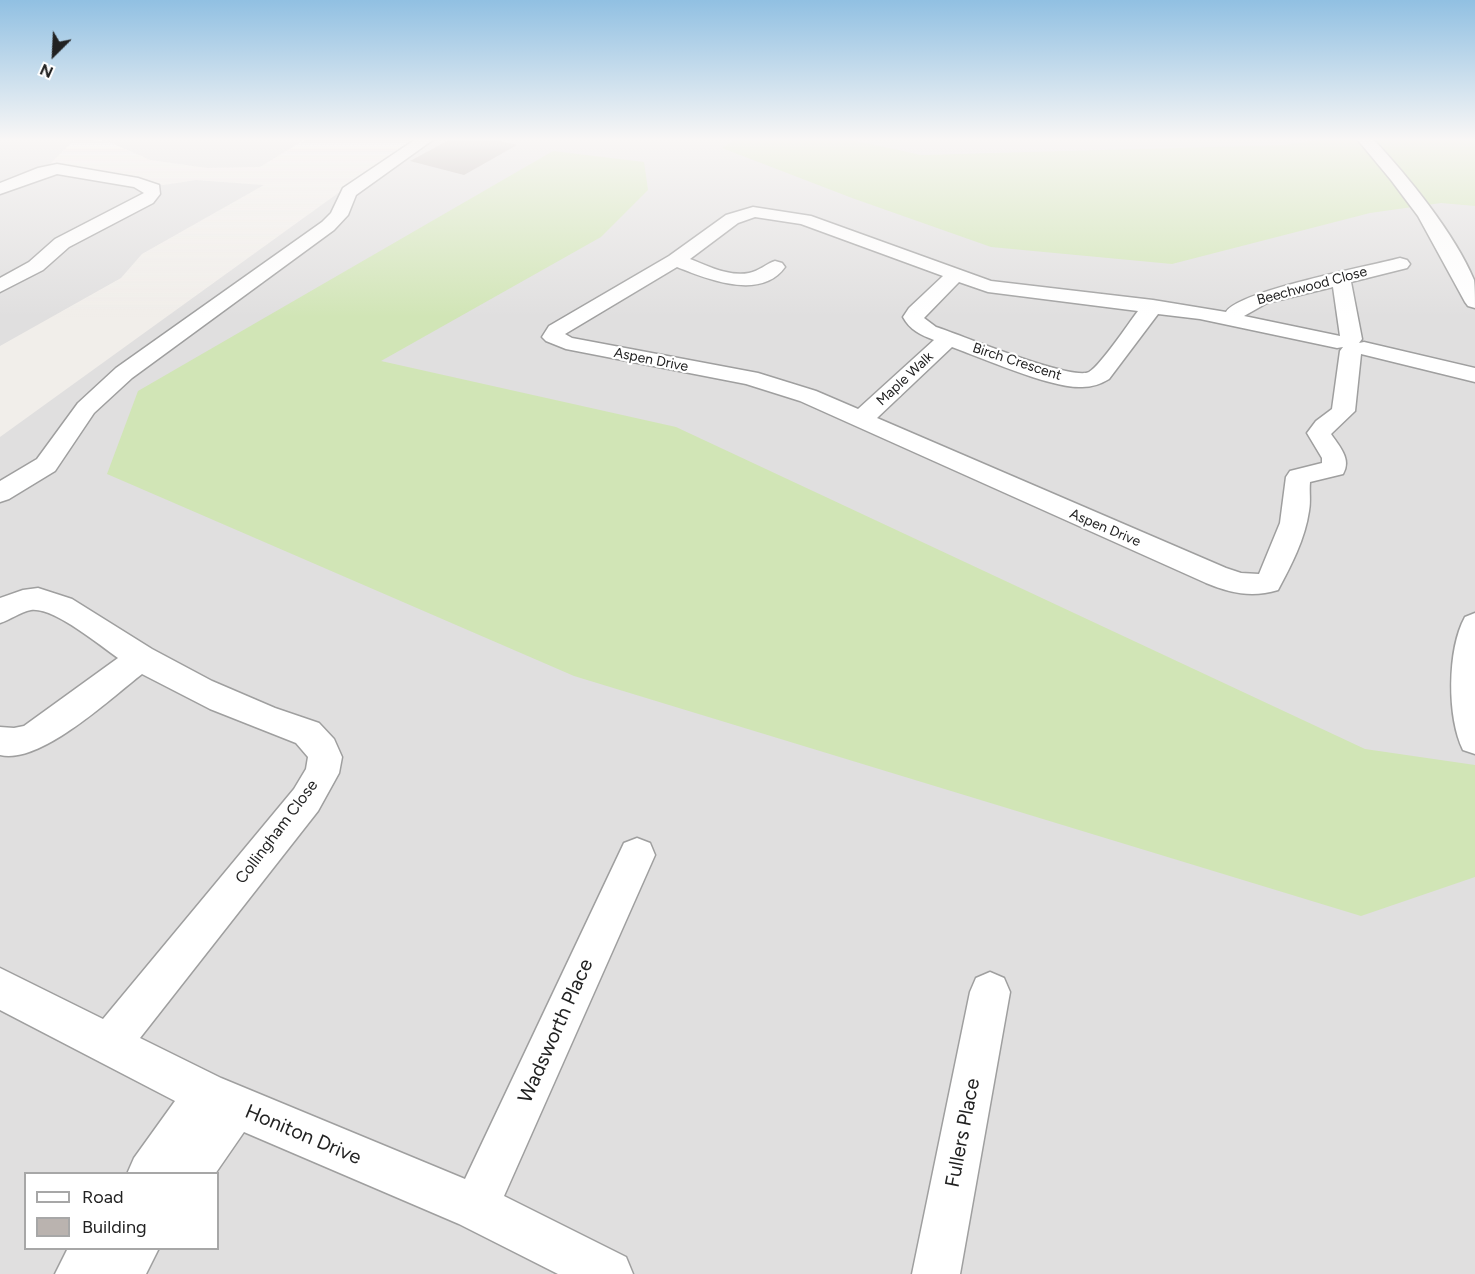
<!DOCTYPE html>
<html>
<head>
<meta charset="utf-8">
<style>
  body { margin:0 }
  #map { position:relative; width:1475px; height:1274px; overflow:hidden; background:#f1eeea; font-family:Figtree,sans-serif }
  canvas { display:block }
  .legend { position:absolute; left:24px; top:1172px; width:195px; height:78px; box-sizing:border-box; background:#fff; border:2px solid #a7a7a7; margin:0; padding:8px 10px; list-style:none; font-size:18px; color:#222 }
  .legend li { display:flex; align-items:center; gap:12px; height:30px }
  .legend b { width:30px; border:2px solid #a7a7a7 }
  .north { position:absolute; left:24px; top:24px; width:60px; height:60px; -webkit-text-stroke:4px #fff; paint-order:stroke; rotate:204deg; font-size:16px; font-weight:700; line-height:24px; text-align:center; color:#222 }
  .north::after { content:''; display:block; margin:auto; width:21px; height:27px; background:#222; clip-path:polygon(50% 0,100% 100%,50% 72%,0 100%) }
</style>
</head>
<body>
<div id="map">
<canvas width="1475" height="1274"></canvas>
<ul class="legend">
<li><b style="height:8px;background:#fff"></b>Road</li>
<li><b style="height:16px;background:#bab3af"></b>Building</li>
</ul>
<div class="north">N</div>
</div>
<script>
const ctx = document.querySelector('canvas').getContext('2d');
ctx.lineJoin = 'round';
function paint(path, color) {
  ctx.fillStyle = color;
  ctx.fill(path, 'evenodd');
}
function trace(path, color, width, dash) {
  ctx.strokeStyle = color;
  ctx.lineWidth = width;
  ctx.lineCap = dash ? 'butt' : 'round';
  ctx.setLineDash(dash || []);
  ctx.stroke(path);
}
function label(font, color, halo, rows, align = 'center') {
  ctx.font = font + ' Figtree,sans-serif';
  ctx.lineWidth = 4.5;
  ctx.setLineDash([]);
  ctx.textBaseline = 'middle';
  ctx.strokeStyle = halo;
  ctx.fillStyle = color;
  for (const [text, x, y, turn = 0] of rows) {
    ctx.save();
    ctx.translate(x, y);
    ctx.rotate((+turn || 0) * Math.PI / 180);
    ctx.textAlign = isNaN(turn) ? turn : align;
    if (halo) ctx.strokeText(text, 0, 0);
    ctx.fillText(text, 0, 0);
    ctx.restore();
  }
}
paint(new Path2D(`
  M0,139H306L260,167L207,168L150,160L107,141L75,139L50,164L163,185L196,180L264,185L142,254L121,278L0,346Z
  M413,139H1475V1274H0V437ZM26,1174H218V1248H26Z`), '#e0dfdf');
paint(new Path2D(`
  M736,139H847L921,155L1285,145L1322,139H1475V206L1441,203L1370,213L1172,264L991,247L852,198L722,148Z
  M553,151L644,162L648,190L601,237L381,361L676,427L1365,749L1475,765V877L1361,916L574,676L107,474L138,391Z`), '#d1e5b6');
paint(new Path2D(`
  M451,139H493L517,145L464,175L410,161Z`), '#bab3af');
const minor = new Path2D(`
  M416,139H434L356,195L348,215L334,230L132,378L94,413L55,471L9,499L0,502V481L37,459L78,403L116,368L322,222L331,213L343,188Z
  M1357,139H1373C1407,175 1455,234 1474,280C1475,288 1475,300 1475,308L1468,306L1465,302L1418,216L1391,180Z
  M57,164L138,178L159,185L160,194L153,203L69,247L43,270L0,292V278L29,262L55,239L144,193L134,187L57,174L0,194V183L38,168Z
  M753,207L811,216L991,281L1153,300L1226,312C1238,291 1370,266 1400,258L1407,260L1410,264L1407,268L1351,282L1362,339L1359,343L1364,342L1475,368V382L1361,354L1355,411L1331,434C1339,446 1352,459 1343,474L1310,482C1309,492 1311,501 1309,511C1305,539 1291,566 1278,590C1252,598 1230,593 1206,583L800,401L746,384L566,349L546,341L542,337L549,326L669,256L726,215ZM755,217L801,224L943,276L909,308L903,317C910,330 921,335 934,340L858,409L816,391L758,373L572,338L565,334L677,267C707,279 761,301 785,267L782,263L775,261C766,264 759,271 749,273C729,277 708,266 690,259L738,223ZM959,282L988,292L1138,311C1128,324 1101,365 1089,372C1071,381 961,335 936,327L924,318ZM1333,287L1340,336L1244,316L1267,303ZM1158,314L1200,319L1337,348L1343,347L1340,351L1332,409L1316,421L1307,433L1322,458V463L1290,471L1286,477L1280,523L1259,574L1241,573L1226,568L877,418L952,347C982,358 1053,389 1082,387C1092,387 1101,384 1109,379Z
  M38,588L72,599L152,649L212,681L275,708L319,723L334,739L342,757L339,773L318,811L140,1038L221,1078L465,1179L624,843L637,838L650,843L655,855L504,1196L626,1257L633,1274H558L459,1224L244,1132L215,1174H127L134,1158L175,1101L0,1010V968L103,1019L294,789L306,769L308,757L296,743L210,709L142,674C111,698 40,765 0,755V727L14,728L24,726L118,658C99,645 54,607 31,610C20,612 10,620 0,623V598L23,590Z
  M1475,613V754L1463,750C1447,717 1447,650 1465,617Z
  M990,972L1004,978L1010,992L960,1274H912L970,992L976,978Z
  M68,1248H159L146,1274H55Z`);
trace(minor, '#9f9f9f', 3);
paint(minor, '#fff');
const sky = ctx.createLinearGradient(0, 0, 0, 317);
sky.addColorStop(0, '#91c0e2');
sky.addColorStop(0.44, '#f9f7f6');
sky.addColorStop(1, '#f9f7f600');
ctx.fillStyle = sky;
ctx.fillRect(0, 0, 1475, 317);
label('14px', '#222', '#fff', [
  ["Beechwood Close",1312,286,-15],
  ["Aspen Drive",651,360,11],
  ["Birch Crescent",1017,362,18],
  ["Maple Walk",905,379,-43],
  ["Aspen Drive",1105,528,23]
]);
label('16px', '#222', '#fff', [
  ["Collingham Close",277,832,-53]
]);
label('20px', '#222', '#fff', [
  ["Wadsworth Place",556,1031,-66],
  ["Fullers Place",963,1133,-79],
  ["Honiton Drive",303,1135,23]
]);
</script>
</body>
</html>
